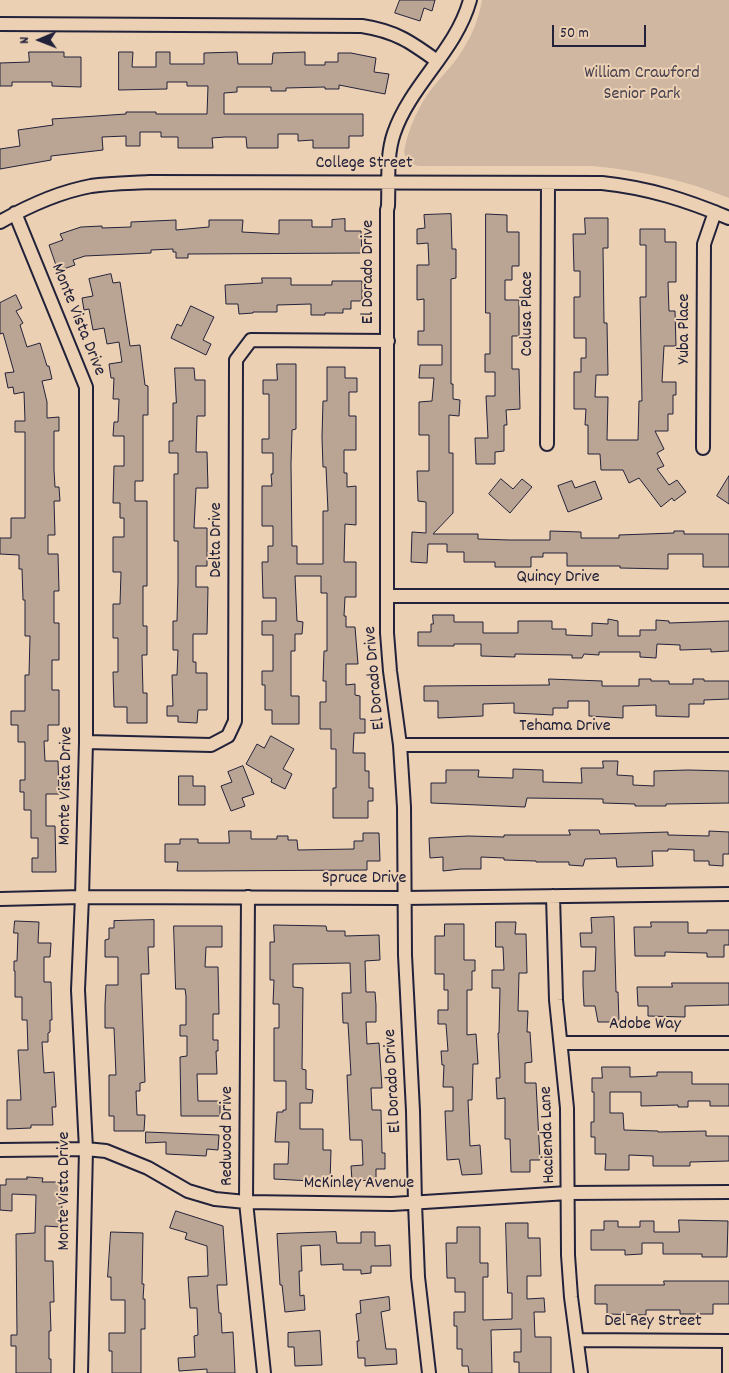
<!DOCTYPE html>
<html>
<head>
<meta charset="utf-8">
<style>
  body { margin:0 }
  #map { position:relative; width:729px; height:1373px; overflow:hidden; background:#ecd0b3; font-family:Dekko,sans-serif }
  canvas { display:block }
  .north { position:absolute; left:15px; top:15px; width:50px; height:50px; -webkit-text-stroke:4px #ecd0b3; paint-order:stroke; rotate:269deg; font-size:14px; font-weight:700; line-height:20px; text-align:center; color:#22223b }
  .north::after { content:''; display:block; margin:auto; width:18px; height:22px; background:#22223b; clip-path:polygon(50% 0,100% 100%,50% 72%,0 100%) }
  .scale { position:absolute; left:552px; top:25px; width:94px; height:22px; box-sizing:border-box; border:2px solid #22223b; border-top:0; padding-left:6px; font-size:15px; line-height:18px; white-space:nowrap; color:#22223b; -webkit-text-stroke:4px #ecd0b3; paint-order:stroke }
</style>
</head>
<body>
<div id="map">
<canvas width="729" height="1373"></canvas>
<div class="north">N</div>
<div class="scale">50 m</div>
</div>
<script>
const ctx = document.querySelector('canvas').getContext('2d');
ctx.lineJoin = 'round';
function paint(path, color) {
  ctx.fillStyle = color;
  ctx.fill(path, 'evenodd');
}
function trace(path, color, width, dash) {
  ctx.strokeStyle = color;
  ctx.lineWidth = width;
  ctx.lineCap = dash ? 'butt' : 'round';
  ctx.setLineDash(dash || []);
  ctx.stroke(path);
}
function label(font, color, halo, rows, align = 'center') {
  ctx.font = font + ' Dekko,sans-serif';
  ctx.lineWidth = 4;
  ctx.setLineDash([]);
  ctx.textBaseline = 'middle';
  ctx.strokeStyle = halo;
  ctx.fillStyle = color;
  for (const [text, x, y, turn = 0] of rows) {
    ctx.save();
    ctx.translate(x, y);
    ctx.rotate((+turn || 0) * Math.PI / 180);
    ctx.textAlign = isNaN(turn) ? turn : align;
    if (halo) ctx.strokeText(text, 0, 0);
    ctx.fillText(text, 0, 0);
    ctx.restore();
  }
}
paint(new Path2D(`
  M482,0H729V198C685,180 641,171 593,166H419C411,165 406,160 404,152C407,133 416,112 427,95C434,85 443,75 451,66C467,47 478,24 482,0Z`), '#cfb7a2');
const building = new Path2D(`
  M400,0H435L432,11L424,8L420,21L395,13Z
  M29,52H64V57H81V87L52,86V82H12V86H0V63L29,62Z
  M119,52H133L132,67H156V52H170V64H204V53L237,52L238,64H272L273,53L305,52V65H325V62H338V53H351L376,58L374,72L389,74L385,94L339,85V89H325V87L286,88V91H271V87H237V92L224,93V114H363V136H349V148H313V140L298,141V134H278V148H247L246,137H225L212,138L213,148H178V137H161V132H140V146H126V136L102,137L103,150L51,156V160L0,169V149L20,146L18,130L53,125L52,119L126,114V112H156V114H207L208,86H187V82H167V89L119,90Z
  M451,214L452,249H456V278L451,279V384H453V399L460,400L459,416L449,415V453H453V513L433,534H478V539L510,540H550V531L581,532V538H619V535L674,533V531H684V534H729V567H703V554H668V569L620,568V566H567V553H543V557H531V567H495V562H464V552H447V544H428L427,563L411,562L412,532L426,533V502L418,501L417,471H429V435H419V402L432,401L434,378H419L420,365H442V345H418V331H424V299L417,300V265H429L428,243L417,244V229L425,228L424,215Z
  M486,214L507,215V232H519V266H512V280H505V300H519V336H512V369H519L520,409L506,410L507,425H504V451L495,452V464H476L475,438H488L486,396H495V372H485V354H490V313H486Z
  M585,218H608V248H603L604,323H607L608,375H596L595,397H608L607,440H638L639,401H642L640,297H646V245H640V229H665V242H676V282H668L669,311H675L676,346H664L662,382H676V395H673V414H668V431H655L664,449L657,453L664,466L657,469L669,485L677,480L686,492L674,501L672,498L661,507L639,478L629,483L623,470H601L600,454H588V425H585L586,409H574V372H581V358H586V338H574V297H580V271H574L573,234H585Z
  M345,219V231H361L362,253L188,254V258H176V252H173V249L151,250V253L85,256L73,260L75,265L58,271L49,245L63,240L60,234L81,227L102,226V228L131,227V222L176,220V230L209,227V220H243L242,232L279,234V220H312V227H332V220Z
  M111,274L113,283L120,282L130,346L140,345L145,385L148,386V415H143V481H135V501H147V586H143V626H147V655H142L143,693H147V723H127V707H114L113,672H118V638H113V604H120L121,572H113V537H124V518H120V503H113L114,466H124V436H113L114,422H118L119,399H113L114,378H111L109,364L122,362L119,342L107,344L104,328L93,330L89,309L84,310L82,298L93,296L89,279Z
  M262,278H291V285H332V281H362V301H351V309H343V313H325V315H311V304L277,305V312H253V313L239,314L238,304H226L225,285L262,283Z
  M16,295L22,308L16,311L23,323L20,325L27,347L40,343L47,366H49L52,379L42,381L47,402V418L59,417V431H54V470L55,487H59L60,501H54L55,535H48V554H58L59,591H54V623H59V660H52V690H59V725H48V741H44L45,761H58L59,794H46V826H55L56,872H32V858H38V838H31V810H24V792H20V780H25V742H18V725H11V711H25V675H29L30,636H25V600H23L22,569H19V555L0,554V538H11V518H25V432H15V421H25L24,392L14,394L13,387L8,388L5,373L14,372L3,333L0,334V303Z
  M191,306L214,317L203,340L211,344L206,355L171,338L177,324L181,326Z
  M277,364H296V429L292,430L291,464L292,546H297V564H323V511H328L326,467H323L322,437L323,401H327V367H345V378H357V392H349V416H356V450H344V473H347V487L356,486V525L345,524L344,562H356V597H345L344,616H346V627H355L358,664H346V685L355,684V695L360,696V719H365V733H354L353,753H365V771H369V788H373V801H368V818H333V788H336V749H331V729H320V702H326V681H323L324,651H327V593H321V576H295L297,621L303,622L302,634H295V651H291V696H299V724H272V710H265V685H262V671H273V635H262V621H276V598H263L262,562H268V546H273V526H262V486H272L271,474H273V453H262V439H269V394H263V380H277Z
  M175,368H194L195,380H205V416H197L196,452H207L208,488H196L194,528H207V566H196V587H208L207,634H193V662H196V673H207V710H198L197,723L178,722V716H167V706H173L172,675H177L178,650H173V621H177L178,582V541H174V474H178V453H169V441H173V403H176Z
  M729,476V504L717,496Z
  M501,479L513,489L522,479L532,487L510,513L489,494Z
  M572,481L575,488L595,481L602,499L568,512L558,486Z
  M433,615H454V622H483V633H518V621H552V629H566V635L592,636V623L608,624V619L618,621V636H640V630H656V620L669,621V623L729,621V651L711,652V649L680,650V645L657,644L656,658L640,657V652H599V655L584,654L582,658H572V655L515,654V657L481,656V644H454V646H418V632H431V624H433Z
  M549,679L602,681V686H639V679H651V681H669V684H693V679H704V681H729V699L704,700V704H689V717L656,716V705L623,706V718L589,716V701H568V708H553V715L514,713V703L483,704V716L438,718V701H424V686L549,685Z
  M271,736L294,749L283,769L292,774L285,789L271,782L272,779L246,764L257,744L264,748Z
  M603,761H618L617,775L633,776V785L654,786V771L688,770L729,771V803L666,804V806H635V804L603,803V799L527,798L525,807L431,803V783H446V770H479L478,777L513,778V769L543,770V782L582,783L581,768H603Z
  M243,766L254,794L242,798L245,806L231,811L221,786L232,782L228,772Z
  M179,776H193V786H205V805H179Z
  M569,830H599L600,834L668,832V835L709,836V831L729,832V854H723V866L709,865V861H694V850L668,849V851H652L653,866L617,867L616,858L585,859L583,866L569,865V862H536V861L504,860V858L481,857V869H461L443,871V857L430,858L429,838L468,836L504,837V835H570Z
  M229,831H251V839H277V836H288V840H297L298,850L354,849V841H363V833H379L380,861H367V870L202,871H177L178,862H165V844H180V839H198V843H229Z
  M614,917L616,992H618L619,1022H598L595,1006H584L583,985V971H595L596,947H581L580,933H592L591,918Z
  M154,920V947H148L149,974H141L145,1082L140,1083V1091H136L137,1115H145L144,1131H114V1116H109V1075H116L114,1028H105V1005L106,985H118V957H105V940L109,939V928H114V921Z
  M15,921L39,922L38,943H51L50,957H44V982H51L52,1020H50V1032L48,1033V1042H42L44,1073L54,1072L56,1107H52L53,1125H31V1128L7,1129V1100H21L18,1050H28L27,1020H22V997H15V971H14V961H17L18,933H14Z
  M496,922H516L515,934H526L527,973H519L518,1011H528L527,1032H530L532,1062L525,1063V1083H536L540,1160H530V1172H511L510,1139H505V1098L497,1099L496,1078H500L498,1033H499L500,988H492V970H504L503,947H496Z
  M651,922H688V933H707V930H729V945H724V957H707V953L665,952V956H635L634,927H651Z
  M445,924H464V960H475V971H472V990H467V1035L476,1034L478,1064H473L472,1100H468L470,1146L480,1145L482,1174L462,1175L459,1159L447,1160L445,1111H453V1087H443L444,1065H442L441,1051H448L446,1024H438V1010H448V990H444V974H435V936H444Z
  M274,925L326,926L327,931H345V936L379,935L380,960L365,961L366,992H375L376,1005V1022H366L367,1044L379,1043L382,1088H371L372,1110H381L382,1153H385V1169H376V1180L352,1181L351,1166L363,1165L362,1140H350L347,1075H351L348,1023H343L342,993H351L350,963L293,964V987L303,988L302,1069L306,1070V1089L313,1090L312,1103H300V1129H323V1150H331L330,1182L274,1179V1164H288L289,1142H275L277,1112H283V1110H286V1081H274V1028H279V1004H273L274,980H270V942H274Z
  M174,926H222V947H206L205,967H218L219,1014H213V1040H218V1051H216L217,1074H197L198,1101H220V1116H181L180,1057L187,1056V1036H180V1025H186V996L185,989H176Z
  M672,983H729V1005L685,1006V1017L648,1016V1006H638L637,987H672Z
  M602,1067H630V1077L657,1076V1072H692V1084H729V1106H710V1101H688V1107H678V1105L641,1106V1092H610V1113H623L624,1130L658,1131V1132L706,1131V1136H729V1161L690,1162V1166H653V1156L629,1155V1170H605L606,1154H595V1137H591V1122H594V1092H592V1078H602Z
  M146,1132L219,1135L218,1150L207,1149L206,1156L166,1154V1142L146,1143Z
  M27,1177L43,1178L42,1182H63L61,1227L45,1226V1261H53L54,1302H50L51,1331H49V1359H51V1373H16V1346H11V1335H17L16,1234L35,1233L36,1195L12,1194V1211L0,1210V1185H6V1179H27Z
  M176,1211L223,1226L227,1285H217L219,1313H221L222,1333L233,1332L235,1373H207V1369L179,1371L178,1358L195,1357L194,1336L198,1335L197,1308H190L188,1277L208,1276V1271L207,1246L185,1239L187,1233L170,1228Z
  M679,1220L728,1221L727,1257H702V1254H663V1243H642V1254L625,1255V1250H591V1230H604V1221H618V1227H640V1221H654V1232H679Z
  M506,1223H528V1238H540L541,1276H527V1299L544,1298L545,1312H534L535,1337H551V1373H519V1362H514V1352H521V1329L491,1330L492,1373H469L468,1366H462V1349H457V1326H454V1312H465V1292H455V1278H447L446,1243H457V1227H480V1263H488V1277H483V1320L512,1319V1293H508Z
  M111,1232L143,1233L142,1284H144L143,1299H145V1329H141V1373H112V1351H109V1333H125V1300H111V1277H108Z
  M336,1232L337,1243H361V1232H375V1246L390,1245L391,1266H371V1273L361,1274V1270H343V1264L321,1265L320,1245L301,1246L302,1271H299L300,1296L304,1295L305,1310L285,1312L282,1285H280L277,1234Z
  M664,1281H729V1304H713V1314H680V1310H646V1315L607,1314V1304H595V1285H664Z
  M389,1297L390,1310L381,1312L386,1349H396L397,1364L365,1366V1358H358L357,1341H359L356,1314L361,1313L360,1301Z
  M320,1331L322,1365L295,1366L294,1347H288V1333Z`);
paint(building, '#baa595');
trace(building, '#22223b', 1);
const minor = new Path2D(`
  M0,24L362,26C395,31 411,42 437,61
  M15,213L86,387V742L82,897L78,990L86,1149L81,1373
  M0,222C28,206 59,192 91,186C110,183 130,183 149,182L602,183C649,188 686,200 729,218
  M547,444L548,183
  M703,448L704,244L715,212
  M387,596H729
  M86,742L211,745L228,736L235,721L236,360L251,340L388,341
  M400,745H729
  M553,896L556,1000L567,1108L568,1255L571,1297L581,1373
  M248,897L246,1202L264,1373
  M0,899L82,897L404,898L729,894
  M561,1043H729
  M0,1150L86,1149L106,1151L148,1168L188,1191L215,1199L246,1202L392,1204L568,1193L729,1192
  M577,1340L729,1341
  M429,1373L418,1277L415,1203L413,1111L405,955L404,807L400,745L390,671L387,633V210L388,206C389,182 386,156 394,133C411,84 456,51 470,0
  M729,1373V1341`);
trace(minor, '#22223b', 16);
trace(minor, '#ecd0b3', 12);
label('18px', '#454050', '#ecd0b3', [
  ["William Crawford",642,75],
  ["Senior Park",642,96]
]);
label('18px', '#22223b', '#ecd0b3', [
  ["College Street",364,165],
  ["El Dorado Drive",370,272,-90],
  ["Colusa Place",529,314,-90],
  ["Monte Vista Drive",77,320,68],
  ["Yuba Place",686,329,-90],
  ["Delta Drive",218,540,-90],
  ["Quincy Drive",558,579],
  ["El Dorado Drive",376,678,-95],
  ["Tehama Drive",565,728],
  ["Monte Vista Drive",67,786,-89],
  ["Spruce Drive",364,880],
  ["Adobe Way",645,1026],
  ["El Dorado Drive",394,1081,-93],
  ["Hacienda Lane",549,1135,-92],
  ["Redwood Drive",229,1136,-90],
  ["McKinley Avenue",359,1185],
  ["Monte Vista Drive",66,1191,-90],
  ["Del Rey Street",653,1323]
]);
</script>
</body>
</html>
